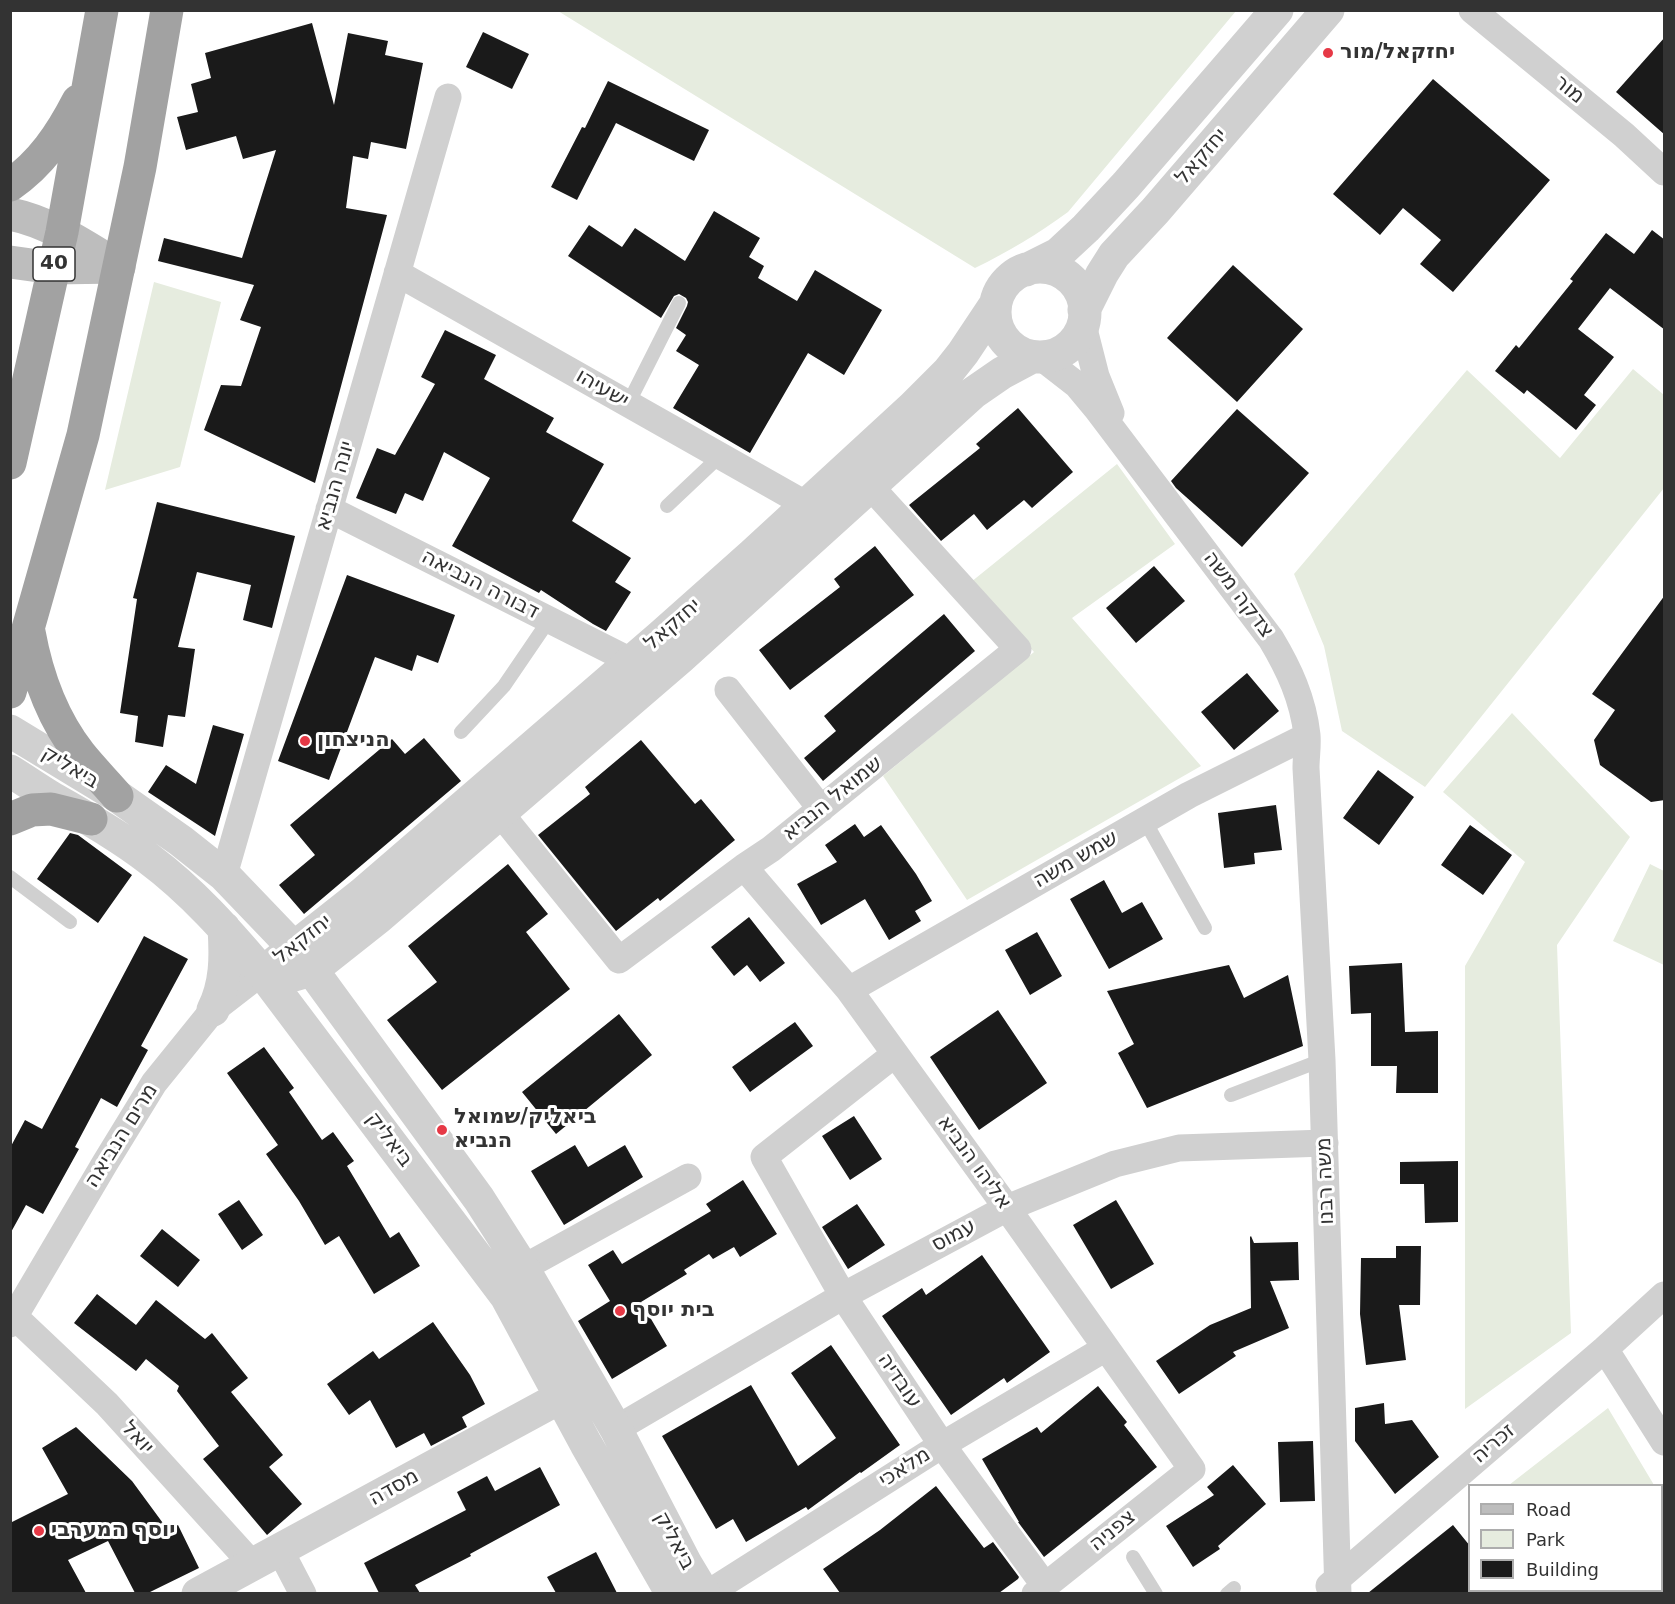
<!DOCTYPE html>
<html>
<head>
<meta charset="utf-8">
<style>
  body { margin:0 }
  #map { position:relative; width:1675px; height:1604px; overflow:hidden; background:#fff; font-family:"DejaVu Sans",sans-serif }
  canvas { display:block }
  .frame { position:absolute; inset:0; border:12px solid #333; pointer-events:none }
  .legend { position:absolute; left:1468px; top:1484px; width:195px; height:108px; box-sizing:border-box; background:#fff; border:2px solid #adadad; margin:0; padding:8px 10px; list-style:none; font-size:18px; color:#333 }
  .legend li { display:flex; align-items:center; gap:12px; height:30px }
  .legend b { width:30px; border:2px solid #adadad }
</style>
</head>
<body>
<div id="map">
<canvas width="1675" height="1604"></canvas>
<div class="frame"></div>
<ul class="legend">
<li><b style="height:8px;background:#bdbdbd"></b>Road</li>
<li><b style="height:16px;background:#e6ecdf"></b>Park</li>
<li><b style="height:16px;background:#1a1a1a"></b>Building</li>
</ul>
</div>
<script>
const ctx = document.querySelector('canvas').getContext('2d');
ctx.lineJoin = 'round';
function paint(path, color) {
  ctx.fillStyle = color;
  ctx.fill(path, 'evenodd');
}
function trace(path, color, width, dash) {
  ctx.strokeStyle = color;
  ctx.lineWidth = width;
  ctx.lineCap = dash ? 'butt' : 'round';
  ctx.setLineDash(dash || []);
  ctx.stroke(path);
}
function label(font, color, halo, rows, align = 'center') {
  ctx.font = font + ' "DejaVu Sans","Noto Sans Hebrew",sans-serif';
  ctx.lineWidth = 6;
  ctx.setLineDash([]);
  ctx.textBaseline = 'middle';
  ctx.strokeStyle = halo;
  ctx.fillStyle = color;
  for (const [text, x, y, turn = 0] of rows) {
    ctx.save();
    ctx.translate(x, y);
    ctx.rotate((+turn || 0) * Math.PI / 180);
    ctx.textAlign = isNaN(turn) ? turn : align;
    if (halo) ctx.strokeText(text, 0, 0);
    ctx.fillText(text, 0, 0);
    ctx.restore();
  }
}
paint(new Path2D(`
  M558,11H1236L1068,212C1038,234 1008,252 975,268Z
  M154,282L221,302L180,467L105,490Z
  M1633,369L1664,395V488L1425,787L1342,731L1324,646L1294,574L1467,370L1560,458Z
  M1117,464L1175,544L1072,618L1201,766L967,900L883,776L1034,652L971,582Z
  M1512,713L1630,837L1557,945L1571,1333L1465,1409V966L1525,862L1443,792Z
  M1650,864L1664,871V965L1613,941Z
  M1608,1408L1654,1485H1509Z`), '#e6ecdf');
paint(new Path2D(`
  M312,23L334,105L348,33L388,41L385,55L423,63L406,149L371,142L368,159L353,156L346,208L387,215L315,483L204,430L221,385L241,386L261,327L240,320L254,285L158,261L164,238L242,258L276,150L243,159L236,136L186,150L177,117L198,112L191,84L211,78L205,53Z
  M483,32L529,54L512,89L466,67Z
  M1665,37V135L1616,92Z
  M1433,79L1550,180L1453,292L1420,264L1441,240L1403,208L1380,235L1333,194Z
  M608,81L709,130L694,161L616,123L577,200L551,187L582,127L585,128Z
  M714,211L760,238L749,257L764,266L758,278L797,301L815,270L882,310L844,375L808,353L750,453L673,408L699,365L676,351L686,335L676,328L687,306L688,302L686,298L679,294L674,296L661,318L568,256L589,225L622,247L635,228L685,261Z
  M1652,230L1665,240V330L1610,288L1578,329L1614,357L1584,395L1596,405L1576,430L1527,390L1524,394L1495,371L1516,345L1519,348L1573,281L1570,279L1606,233L1634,254Z
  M1233,265L1303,329L1237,402L1167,338Z
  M445,330L496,355L484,379L554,418L546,432L604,464L572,521L631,558L615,582L631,592L606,631L593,624L541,590L539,593L452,546L490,478L444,452L423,501L405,493L396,514L356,498L377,448L395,455L435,384L421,377Z
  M1018,408L1073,472L1032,508L1024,500L987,530L974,514L941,541L909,505L980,448L976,444Z
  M1237,409L1309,473L1242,547L1176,488L1171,481Z
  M157,502L295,536L272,628L243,620L251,585L197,572L178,647L195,649L185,717L168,715L163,747L135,742L138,716L120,713L137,599L133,598Z
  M875,546L914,595L790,690L759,650L840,587L834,579Z
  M1154,566L1185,601L1136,643L1106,608Z
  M347,575L455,615L438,663L417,655L412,671L375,657L329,780L278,761Z
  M1665,595V800L1651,802L1600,765L1594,740L1615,710L1592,694Z
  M944,614L975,651L823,781L804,758L836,731L824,716Z
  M1247,673L1279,711L1234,750L1201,712Z
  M213,725L244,734L215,836L148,792L166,765L196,784Z
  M424,738L461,781L304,914L279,885L315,855L290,825L392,739L405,754Z
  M641,740L695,804L701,799L735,840L660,901L658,898L616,931L538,835L590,794L585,787Z
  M1378,770L1414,797L1379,845L1343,818Z
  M1276,805L1282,850L1254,853L1255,864L1224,868L1218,813Z
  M855,824L864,837L881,825L916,874L932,901L915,911L921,921L889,940L865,899L821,925L797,884L837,862L825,845Z
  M1470,825L1512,855L1483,895L1441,865Z
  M70,833L78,835L132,875L98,923L37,879Z
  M508,864L548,914L526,932L570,989L442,1090L387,1020L437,982L408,946Z
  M1104,880L1122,913L1142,902L1163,939L1109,969L1070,899Z
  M749,917L785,963L760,982L747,965L734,976L711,947Z
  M1037,932L1062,976L1030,995L1005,950Z
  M144,936L188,959L141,1046L148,1050L117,1107L101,1098L75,1147L79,1149L43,1214L26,1205L10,1234V1148L25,1120L42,1129Z
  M1402,963L1405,1032L1438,1031V1093H1396L1397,1066H1371V1013L1351,1014L1349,966Z
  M1229,965L1244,998L1288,975L1303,1046L1147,1108L1118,1053L1134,1044L1107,991Z
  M998,1010L1047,1083L979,1130L930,1057Z
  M619,1014L652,1055L556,1134L522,1092Z
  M795,1022L813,1046L750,1092L732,1067Z
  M264,1047L294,1088L289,1092L322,1140L333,1132L354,1161L347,1166L390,1238L399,1232L420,1266L374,1294L339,1236L325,1245L299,1201L266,1154L278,1145L227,1073Z
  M854,1116L882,1159L850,1180L822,1136Z
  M575,1145L588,1167L625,1145L643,1177L564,1225L531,1171Z
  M1458,1161V1222L1425,1223L1424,1184H1400V1162Z
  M743,1180L777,1234L740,1257L734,1247L713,1259L709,1254L684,1270L687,1274L641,1302L667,1346L612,1379L578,1321L610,1301L588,1265L613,1250L622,1264L711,1211L706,1204Z
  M239,1200L263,1235L242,1250L218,1214Z
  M1116,1200L1154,1264L1111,1289L1073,1225Z
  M857,1204L885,1245L848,1269L822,1227Z
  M162,1229L200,1260L178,1287L140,1256Z
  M1251,1236L1254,1243L1298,1242L1299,1280L1270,1281L1289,1328L1233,1352L1236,1356L1179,1394L1156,1361L1210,1325L1251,1308L1250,1237Z
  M1396,1246H1421L1420,1305H1399L1406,1360L1366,1365L1360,1314L1361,1258H1396Z
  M982,1255L1050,1352L1007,1383L1004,1378L951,1415L882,1316L922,1288L926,1295Z
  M97,1294L136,1325L156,1300L205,1339L212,1333L248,1378L231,1392L283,1455L269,1467L302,1504L267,1535L203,1459L219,1446L177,1391L179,1386L146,1359L136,1371L74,1323Z
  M433,1322L470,1375L485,1404L462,1417L467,1427L431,1446L424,1433L396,1448L370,1400L349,1415L327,1384L373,1351L379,1359Z
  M831,1345L900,1445L861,1473L860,1472L808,1510L806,1507L746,1542L733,1519L716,1529L662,1436L751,1385L798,1466L836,1438L791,1373Z
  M1098,1386L1127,1422L1124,1425L1157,1467L1044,1557L1018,1522H1019L982,1459L1037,1427L1041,1433Z
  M1384,1403L1385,1424L1412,1420L1439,1457L1395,1494L1355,1441V1408Z
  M76,1427L132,1481L168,1530L178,1525L199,1568L148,1593H135L108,1541L68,1560L86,1593H10V1523L68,1494L42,1448Z
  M1313,1441L1315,1501L1280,1502L1278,1442Z
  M1233,1465L1266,1504L1218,1546L1220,1549L1193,1567L1166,1526L1214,1495L1207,1487Z
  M540,1467L560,1505L470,1554L471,1556L415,1585L420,1593H379L364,1563L466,1510L457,1492L487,1476L495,1491Z
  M936,1486L984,1548L993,1542L1019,1577L1018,1579L999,1593H840L823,1569L880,1530Z
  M1453,1525L1470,1546V1593H1368Z
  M596,1552L617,1593H556L547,1577Z`), '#1a1a1a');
trace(new Path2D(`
  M628,404L679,303
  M667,506L720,456
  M461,732L504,686L549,620
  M1145,821L1205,928
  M10,877L70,922
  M1231,1095L1322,1060
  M1133,1557L1156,1594
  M1227,1594L1234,1588`), '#d0d0d0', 14);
trace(new Path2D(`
  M1472,10L1624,135L1664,172
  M397,273L807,505
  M1083,325L1096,376L1111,413
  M1041,357L1077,385L1097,409L1271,639C1289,669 1303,699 1307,735C1308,746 1306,757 1306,768L1322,1060L1338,1594
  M329,509L631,661
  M728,690L821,809
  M500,813L619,960L744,867L771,849L1018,649L870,486
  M744,867L849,990L1007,1208L1192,1469L1035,1594
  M224,875L448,97
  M849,990L1189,795L1307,736
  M895,1054L764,1157L843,1296L942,1445L1045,1586
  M523,1268L688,1177
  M15,1317L107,1404L253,1565
  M10,1324L105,1163L154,1083L213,1010L262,972
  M1605,1349L1664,1442
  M616,1429L843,1296L1007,1208L1115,1164L1179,1148L1325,1143
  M280,1550L303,1594
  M1329,1586L1605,1349L1664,1295
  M707,1594L942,1445L1106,1348`), '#d0d0d0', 27);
trace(new Path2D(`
  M995 312a45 45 0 1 1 90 0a45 45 0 1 1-90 0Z
  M1026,270L1058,254L1086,228L1126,185L1277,10
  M1084,310L1102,274L1114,255L1155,211L1328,10
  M10,731L117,796L181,841L224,875L294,948L312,970L479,1199L523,1268L616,1429L686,1564L704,1594
  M10,771C23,779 36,788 49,796C83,816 118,835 149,859C192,891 228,932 262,972L506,1296L586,1444L672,1594
  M276,962L362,894L661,636L752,555L913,407L948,372L963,353L995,305
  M291,976L312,970L379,917L680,658L973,393L1002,373L1032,357
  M213,1010C226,984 226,957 224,928
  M198,1594L561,1397L581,1388`), '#d0d0d0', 33);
trace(new Path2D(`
  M10,214C50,222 85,246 119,267
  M10,262L53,268L119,267`), '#bdbdbd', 33);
trace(new Path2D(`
  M10,185C41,164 61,134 78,101
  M10,463L62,232L102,10
  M29,632C37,676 52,718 80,754C92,769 105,782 117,796
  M10,692L83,435L140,167L167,10
  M10,819L32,810L51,809L91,819`), '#a2a2a2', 33);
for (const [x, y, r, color] of [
  [1328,53,6,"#e63946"],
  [305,741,6,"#e63946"],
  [442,1130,6,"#e63946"],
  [620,1311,6,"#e63946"],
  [39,1531,6,"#e63946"]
]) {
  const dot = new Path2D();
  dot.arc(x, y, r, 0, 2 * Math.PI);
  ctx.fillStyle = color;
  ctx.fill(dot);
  trace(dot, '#fff', 2);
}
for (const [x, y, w] of [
  [54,264,42]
]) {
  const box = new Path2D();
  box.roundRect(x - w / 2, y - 17, w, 34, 4.5);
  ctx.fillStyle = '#fff';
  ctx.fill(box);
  trace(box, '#333', 1.5);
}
label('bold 20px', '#333', null, [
  ["40",54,264]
]);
label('bold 21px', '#333', '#fff', [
  ["יחזקאל/מור",1340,53],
  ["הניצחון",317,741],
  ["ביאליק/שמואל",454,1118],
  ["הנביא",454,1142],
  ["בית יוסף",632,1311],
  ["יוסף המערבי",51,1531]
], 'left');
label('21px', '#333', '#fff', [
  ["מור",1569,90,39],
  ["יחזקאל",1202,157,-49],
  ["ישעיהו",602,389,30],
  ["יונה הנביא",336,486,-74],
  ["דבורה הנביאה",480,585,27],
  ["צדקה משה",1238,595,53],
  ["יחזקאל",673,625,-41],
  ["ביאליק",70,768,31],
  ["שמואל הנביא",833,799,-39],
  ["שמש משה",1076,860,-30],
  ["יחזקאל",303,940,-38],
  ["מרים הנביאה",122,1136,-58],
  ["ביאליק",389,1140,53],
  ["אליהו הנביא",974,1163,54],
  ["משה רבנו",1326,1181,-92],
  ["עמוס",954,1236,-28],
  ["עובדיה",899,1381,56],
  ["יואל",137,1438,48],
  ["זכריה",1494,1444,-41],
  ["מלאכי",905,1468,-32],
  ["מסדה",394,1488,-29],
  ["צפניה",1113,1531,-39],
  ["ביאליק",674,1541,62]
]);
</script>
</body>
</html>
